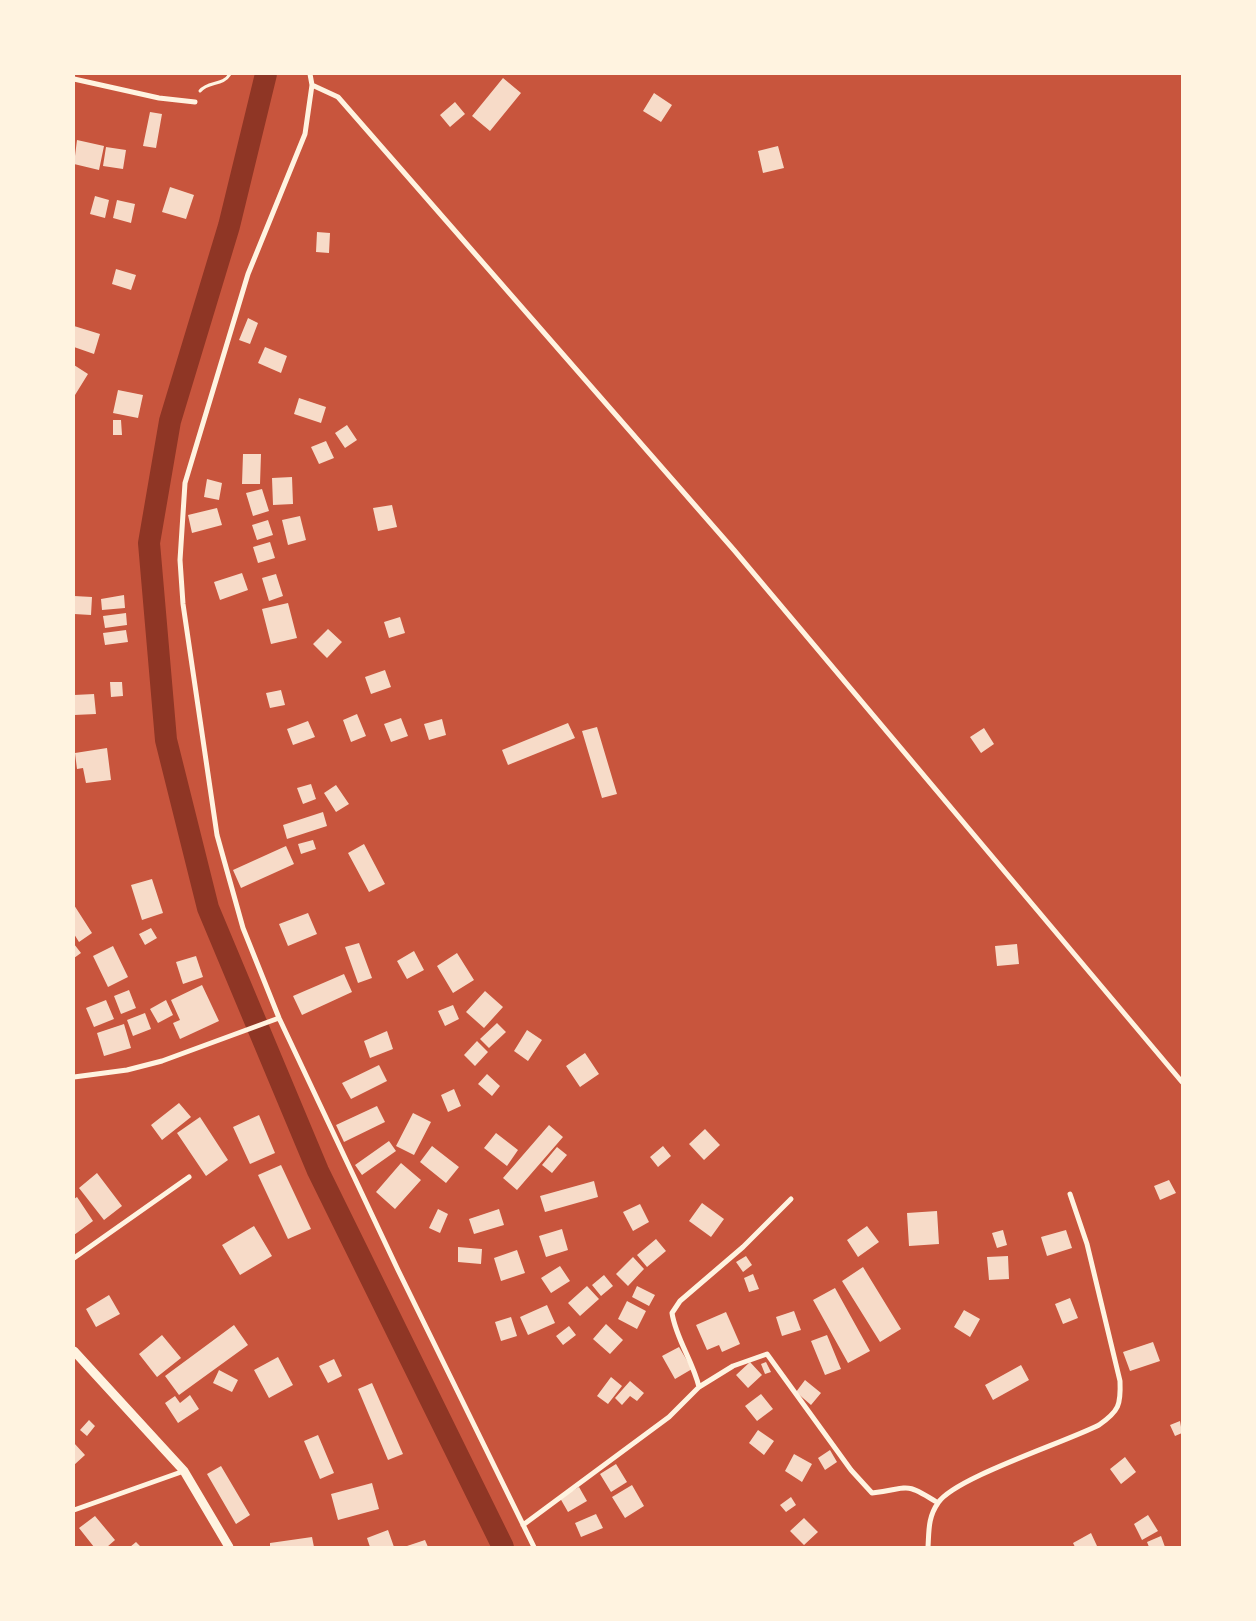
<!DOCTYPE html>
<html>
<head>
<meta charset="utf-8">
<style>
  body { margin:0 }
  #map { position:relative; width:1256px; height:1621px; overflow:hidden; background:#c8553d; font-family:Figtree,sans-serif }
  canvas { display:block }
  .frame { position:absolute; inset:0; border:75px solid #fff3e0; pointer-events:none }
</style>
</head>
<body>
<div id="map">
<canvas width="1256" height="1621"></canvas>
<div class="frame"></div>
</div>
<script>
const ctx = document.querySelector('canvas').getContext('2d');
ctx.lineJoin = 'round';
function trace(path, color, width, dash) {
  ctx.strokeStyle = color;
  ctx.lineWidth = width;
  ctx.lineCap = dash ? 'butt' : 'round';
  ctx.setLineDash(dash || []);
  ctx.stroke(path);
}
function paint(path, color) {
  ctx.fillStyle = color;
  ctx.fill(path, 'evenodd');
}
trace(new Path2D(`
  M266,74L229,226L170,421L149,543L166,740L208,908L318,1171L503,1547`), '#8f3625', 22);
paint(new Path2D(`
  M503,78L521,93L490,131L472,116Z
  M654,93L672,105L661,122L643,111Z
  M455,102L465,114L450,127L440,115Z
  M150,112L162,114L156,148L143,146Z
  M77,140L104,146L99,170L74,164Z
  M778,146L784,168L763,173L758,151Z
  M106,147L126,150L123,169L103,166Z
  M170,187L194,195L186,219L162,212Z
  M95,196L109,200L105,218L90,214Z
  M117,200L135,204L131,223L113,218Z
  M317,232L330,233L329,253L316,252Z
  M116,269L136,275L131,290L112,284Z
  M248,318L258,323L250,344L239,340Z
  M74,326L100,334L94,354L74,347Z
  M265,347L287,356L281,373L258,363Z
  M74,365L88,374L75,395L74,394Z
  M118,390L143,395L138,418L113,413Z
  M299,398L326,407L321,423L294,414Z
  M113,420H121L122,435H113Z
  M347,425L357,440L345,448L335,433Z
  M326,441L334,458L319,464L311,447Z
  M243,454H261L260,484H242Z
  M292,477L293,504L273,505L272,478Z
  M207,479L222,483L219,500L204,497Z
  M262,489L269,511L253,516L246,493Z
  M392,505L397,527L378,531L373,508Z
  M217,508L222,525L192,533L188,515Z
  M300,516L306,540L288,545L282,520Z
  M268,520L273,535L257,540L252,525Z
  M270,542L275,558L258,563L253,547Z
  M242,573L248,590L220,600L214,582Z
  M276,574L283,596L269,601L262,578Z
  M124,595L125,608L102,610L101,599Z
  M74,596L92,597L91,615L74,614Z
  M288,603L297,638L271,644L262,609Z
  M126,613L127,625L105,628L103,616Z
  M400,617L405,633L389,638L384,622Z
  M328,629L342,642L327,658L313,644Z
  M126,630L128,642L105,645L103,633Z
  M385,670L391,687L371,694L365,677Z
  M110,682H122L123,696L111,697Z
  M281,690L285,705L270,708L266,693Z
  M94,694L96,714L74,715V695Z
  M357,714L366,736L351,742L343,720Z
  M401,718L408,736L391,742L384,724Z
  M442,719L446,735L429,740L424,724Z
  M308,721L315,737L293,745L287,729Z
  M568,723L575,738L508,765L502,750Z
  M597,727L617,794L602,798L582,731Z
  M984,728L994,744L981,753L970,737Z
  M107,748L111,780L86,783L83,768L77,769L75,753Z
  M311,784L316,799L303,804L297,788Z
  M336,785L349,804L336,812L324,793Z
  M323,812L327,826L287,839L283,825Z
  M313,840L316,849L301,854L298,844Z
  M364,844L385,884L369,892L348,853Z
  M286,846L294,864L241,888L233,870Z
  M152,879L163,913L142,920L131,885Z
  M74,905L92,933L79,942L74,934Z
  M308,913L317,934L288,946L279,924Z
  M151,928L157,938L145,945L139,934Z
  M359,943L372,978L358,983L345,947Z
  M74,944L81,953L74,958Z
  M1017,944L1019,964L997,966L995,946Z
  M113,946L128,977L108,987L93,956Z
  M414,951L424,970L407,979L397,961Z
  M457,953L474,980L453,993L437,966Z
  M196,956L203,977L183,984L176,962Z
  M344,974L352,992L302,1015L293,996Z
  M202,985L219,1021L180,1039L173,1023L180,1020L171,1000Z
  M129,990L136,1008L121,1014L114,996Z
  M485,991L503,1007L484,1028L466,1012Z
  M106,1000L114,1019L94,1027L86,1008Z
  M166,1000L173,1015L158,1023L150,1009Z
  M453,1005L459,1019L445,1026L438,1011Z
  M145,1013L151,1029L133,1036L127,1020Z
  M497,1023L506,1032L489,1048L480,1039Z
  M124,1024L131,1048L104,1056L97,1033Z
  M527,1030L542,1040L528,1061L514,1051Z
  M387,1031L393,1049L370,1058L364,1041Z
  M477,1041L488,1052L475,1066L464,1055Z
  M585,1053L599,1074L580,1087L566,1066Z
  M379,1065L387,1081L351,1099L342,1083Z
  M487,1074L500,1086L492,1096L478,1084Z
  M454,1089L461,1106L448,1112L441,1095Z
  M179,1103L191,1117L162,1140L151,1125Z
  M377,1106L385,1122L344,1142L336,1125Z
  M413,1113L431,1122L414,1155L396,1146Z
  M259,1115L275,1153L250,1164L233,1127Z
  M200,1117L228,1160L206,1176L177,1133Z
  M549,1125L563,1137L517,1190L503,1178Z
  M705,1129L720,1145L704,1160L689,1144Z
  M496,1133L518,1150L507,1166L484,1148Z
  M389,1141L396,1151L362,1175L355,1165Z
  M432,1146L459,1167L446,1183L420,1162Z
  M663,1146L671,1156L658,1167L650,1157Z
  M557,1147L567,1155L552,1173L542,1165Z
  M401,1163L421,1180L395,1209L376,1192Z
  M281,1165L311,1229L288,1239L258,1175Z
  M97,1173L122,1206L104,1220L79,1188Z
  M1169,1180L1176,1193L1160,1200L1154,1186Z
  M594,1181L598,1197L545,1212L540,1196Z
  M77,1197L93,1221L74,1235V1199Z
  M702,1203L724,1219L711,1237L689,1221Z
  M640,1204L649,1222L633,1231L623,1212Z
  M438,1209L448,1214L440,1233L429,1228Z
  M499,1209L504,1225L474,1234L469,1219Z
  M937,1211L939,1244L909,1246L907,1213Z
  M254,1226L272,1256L240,1275L222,1245Z
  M867,1226L879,1242L858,1257L847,1240Z
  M562,1229L568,1250L546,1257L539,1236Z
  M1003,1230L1007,1245L997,1248L992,1233Z
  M1066,1230L1072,1248L1047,1256L1041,1237Z
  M656,1239L666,1251L647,1267L637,1255Z
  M458,1247L482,1249L481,1264L458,1262Z
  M517,1250L525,1273L501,1281L494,1258Z
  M746,1256L752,1265L743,1272L736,1262Z
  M1008,1256L1009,1279L989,1280L987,1257Z
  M633,1257L644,1269L628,1286L616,1274Z
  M560,1266L570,1281L551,1293L541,1278Z
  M863,1267L901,1329L880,1342L842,1281Z
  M753,1274L759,1289L749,1292L744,1278Z
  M604,1275L613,1286L601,1296L592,1285Z
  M587,1286L599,1299L580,1316L568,1303Z
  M637,1286L655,1295L649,1306L632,1297Z
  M835,1288L870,1351L848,1363L813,1300Z
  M109,1295L120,1314L96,1327L86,1309Z
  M1070,1298L1078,1318L1063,1324L1055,1304Z
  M627,1301L646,1311L637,1329L618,1319Z
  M547,1305L555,1323L528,1335L520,1317Z
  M964,1310L980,1319L970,1337L954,1327Z
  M794,1311L801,1330L782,1336L776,1317Z
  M726,1312L740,1344L722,1352L719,1345L707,1350L696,1325Z
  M511,1317L517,1336L501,1341L495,1322Z
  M606,1324L623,1340L610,1354L593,1339Z
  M234,1325L248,1345L179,1395L165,1376Z
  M569,1326L576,1335L563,1345L556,1336Z
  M162,1335L181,1358L157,1377L139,1354Z
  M827,1335L841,1369L825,1375L811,1341Z
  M1153,1342L1160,1361L1130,1371L1123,1352Z
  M679,1347L692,1369L675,1379L662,1356Z
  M278,1357L293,1385L269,1398L254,1370Z
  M334,1359L342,1376L328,1383L319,1366Z
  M750,1362L762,1375L748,1388L736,1375Z
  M766,1362L771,1372L765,1374L761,1364Z
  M1021,1365L1029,1380L993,1400L985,1385Z
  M219,1370L238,1380L232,1392L213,1383Z
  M611,1377L622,1386L608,1404L597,1396Z
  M805,1380L821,1393L811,1405L796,1392Z
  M630,1381L644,1393L637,1401L630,1396L622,1405L615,1398Z
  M372,1383L403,1454L388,1460L358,1389Z
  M761,1394L773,1409L757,1421L745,1406Z
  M190,1395L199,1409L178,1423L165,1403L175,1396L180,1403Z
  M89,1420L95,1426L87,1436L80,1430Z
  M1180,1421L1182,1433L1175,1436L1170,1425Z
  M758,1430L774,1441L764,1455L749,1443Z
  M318,1435L334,1473L320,1479L304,1441Z
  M74,1443L85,1455L74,1465Z
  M830,1450L837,1462L825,1470L818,1458Z
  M794,1454L812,1464L802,1482L785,1471Z
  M1125,1457L1136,1472L1121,1484L1110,1469Z
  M616,1464L627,1482L611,1492L600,1474Z
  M221,1466L250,1515L236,1524L207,1474Z
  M372,1483L379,1509L338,1520L331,1494Z
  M632,1485L644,1506L625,1518L612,1497Z
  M579,1487L587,1501L568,1512L560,1498Z
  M791,1497L796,1505L786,1512L780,1505Z
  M596,1514L603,1528L581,1537L575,1523Z
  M1148,1515L1158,1531L1142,1540L1134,1524Z
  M95,1516L115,1540L107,1547H94L79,1528Z
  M804,1518L818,1532L804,1545L790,1531Z
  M388,1530L394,1547H370L367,1538Z
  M1091,1533L1097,1546L1075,1547L1073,1543Z
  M1161,1536L1165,1547H1149L1147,1542Z
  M312,1537L314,1547H270V1543Z
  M425,1540L428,1547H404Z
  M136,1542L141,1547H130Z`), '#f7dbc8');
trace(new Path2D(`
  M200,91C208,81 223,86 230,74`), '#fff3e0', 3);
trace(new Path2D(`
  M310,74L312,85L305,134L248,274L185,483L180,560L183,604L217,835L243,928L279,1018L398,1270L534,1547
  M74,79L159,98L195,102
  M312,85L338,97L734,550L1182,1082
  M74,1077L127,1070L162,1061L279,1018
  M74,1258L189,1177
  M699,1387C693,1361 676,1339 672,1313L680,1301L743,1247L791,1199
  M74,1510L184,1471
  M523,1525L669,1417L699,1387L733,1366L767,1354L851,1470L872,1493C910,1489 902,1480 938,1503
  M928,1547C929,1531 928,1517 938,1503C954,1478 1066,1442 1099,1425C1119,1411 1121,1405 1120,1381L1087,1244L1070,1194`), '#fff3e0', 5);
trace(new Path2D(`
  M74,1351L184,1471L229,1547`), '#fff3e0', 9);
</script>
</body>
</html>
